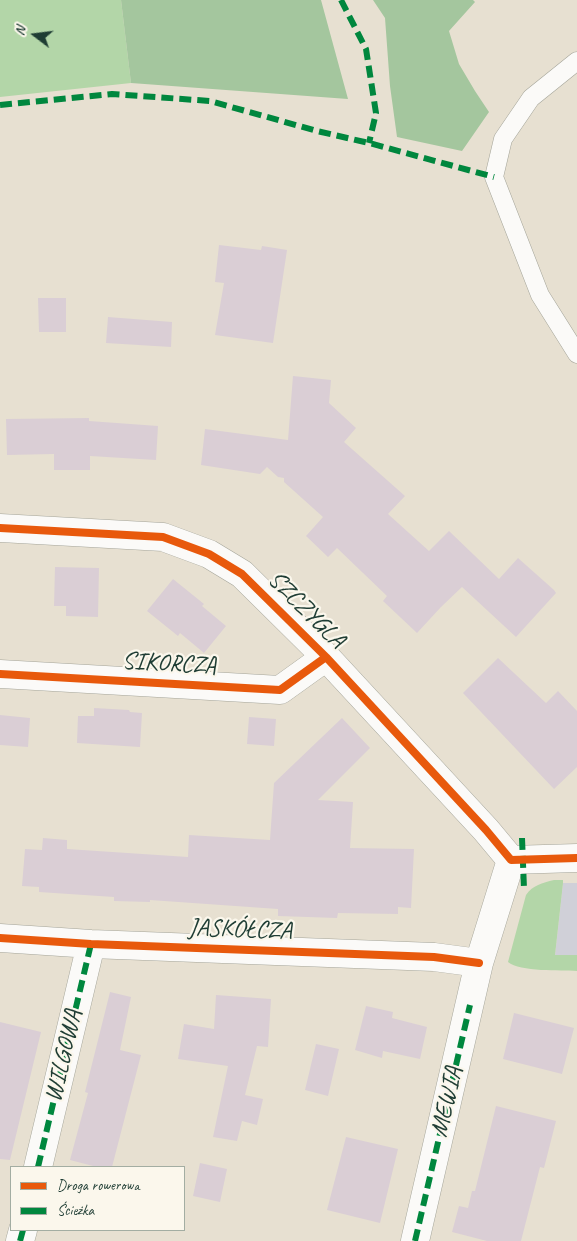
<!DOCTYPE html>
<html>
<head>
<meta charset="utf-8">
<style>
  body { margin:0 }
  #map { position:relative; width:577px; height:1241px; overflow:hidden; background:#e7e0d1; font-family:Caveat,sans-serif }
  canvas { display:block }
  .legend { position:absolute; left:10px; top:1166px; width:175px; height:65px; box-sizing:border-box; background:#fbf7ec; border:1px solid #a3ada2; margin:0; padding:6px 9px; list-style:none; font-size:15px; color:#1f3d34 }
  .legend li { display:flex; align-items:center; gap:10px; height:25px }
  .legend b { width:25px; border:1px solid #a3ada2 }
  .north { position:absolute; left:10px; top:10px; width:50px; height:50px; -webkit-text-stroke:4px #fbf7ec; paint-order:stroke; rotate:285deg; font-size:14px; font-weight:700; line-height:20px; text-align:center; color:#1f3d34 }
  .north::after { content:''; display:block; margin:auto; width:18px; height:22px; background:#1f3d34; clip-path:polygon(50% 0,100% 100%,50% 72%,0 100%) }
</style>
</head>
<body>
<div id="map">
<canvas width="577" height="1241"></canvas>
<ul class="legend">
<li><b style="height:6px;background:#e8590c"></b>Droga rowerowa</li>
<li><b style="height:6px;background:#00873e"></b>Ścieżka</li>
</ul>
<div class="north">N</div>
</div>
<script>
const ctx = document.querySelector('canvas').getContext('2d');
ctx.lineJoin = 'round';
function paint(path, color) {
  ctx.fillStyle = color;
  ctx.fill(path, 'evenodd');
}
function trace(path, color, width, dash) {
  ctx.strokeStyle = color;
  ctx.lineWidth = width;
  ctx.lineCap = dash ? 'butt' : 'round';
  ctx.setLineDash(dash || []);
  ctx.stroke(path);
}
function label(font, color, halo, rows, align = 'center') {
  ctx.font = font + ' Caveat,sans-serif';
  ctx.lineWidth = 4.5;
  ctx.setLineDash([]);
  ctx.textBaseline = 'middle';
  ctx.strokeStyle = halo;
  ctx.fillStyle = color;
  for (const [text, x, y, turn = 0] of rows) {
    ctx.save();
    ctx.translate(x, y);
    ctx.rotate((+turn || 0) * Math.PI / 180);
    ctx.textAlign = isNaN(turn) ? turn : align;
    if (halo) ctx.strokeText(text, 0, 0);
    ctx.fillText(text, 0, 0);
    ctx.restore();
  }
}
paint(new Path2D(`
  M563,883H577V955H555Z`), '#d0d0d8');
paint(new Path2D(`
  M0,0H121L131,83L0,97Z
  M554,880H563V883L555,955H577V971C561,970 520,972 508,962L526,895C533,885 542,883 554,880Z`), '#b3d6a8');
paint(new Path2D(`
  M121,0H321L348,99L131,83Z
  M373,0H473L475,2L449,31L459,64L475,91L489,112L462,151L397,137L390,86L385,18Z`), '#a4c69e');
paint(new Path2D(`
  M219,245L261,250L262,246L287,250L273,343L215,335L224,283L215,282Z
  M38,298H66V332H39Z
  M108,317L172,322L171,347L106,343Z
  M293,376L331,380L329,403L356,428L344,442L405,496L388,514L429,551L449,531L499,579L518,558L554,590L556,593L516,637L462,587L441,607L417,633L383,601L387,596L337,548L328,557L306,536L323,517L284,482V478L278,477L267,467L260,474L201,465L205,429L288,440Z
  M89,418V421L158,426L156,460L90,456V470H54V454L7,455L6,419Z
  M55,567L99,568L98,617L66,616V606H54Z
  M173,579L204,604L202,606L226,626L204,653L180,633L178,636L147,611Z
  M498,658L546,703L558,691L577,711V767L554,789L463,693Z
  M94,708L129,710L130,712L142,713L140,747L77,743L78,716H94Z
  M0,715L30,718L28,747L0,745Z
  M249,717L276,719L274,746L247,744Z
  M342,718L370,748L318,800L353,802L350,848L414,849L411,908L398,907V914L338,913L337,918L278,916V909L150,900V902L114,901V897L39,892V887L22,886L25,849L42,850L43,838L67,840V849L188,857L189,835L270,840L274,783Z
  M110,992L131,997L120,1050L141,1055L112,1167H97L70,1160L88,1093L85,1092Z
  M216,995L271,999L268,1047L257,1046L245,1095L263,1099L257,1125L242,1121L237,1141L213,1137L228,1066L178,1059L184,1024L214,1029Z
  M366,1006L393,1012L392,1018L427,1027L420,1059L383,1051L382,1058L355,1050Z
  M514,1013L574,1028L562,1074L503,1059Z
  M0,1022L41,1032L10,1160L0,1159Z
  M316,1044L339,1049L328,1096L305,1090Z
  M496,1106L556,1121L544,1168L540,1167L521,1241H487L452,1232L459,1206L468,1208L472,1191H475Z
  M346,1137L398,1149L380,1223L327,1210Z
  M200,1163L227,1169L220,1202L193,1196Z`), '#daced5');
const service = new Path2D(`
  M577,61L531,98L503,139L494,177L540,295L577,354`);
const minor = new Path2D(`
  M0,528L163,537L209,554L242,574L326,657L486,830L511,860
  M0,674L280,690L326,657
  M511,860L577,858
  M0,938L91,944L434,957L479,963
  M38,1167L91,944
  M20,1241L23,1230
  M415,1241L479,963L511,860`);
trace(service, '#a4a499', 19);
trace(minor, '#a4a499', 29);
trace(service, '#fbfaf8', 18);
trace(minor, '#fbfaf8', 28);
trace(new Path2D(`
  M341,0L366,49L376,113L369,143
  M0,105L112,94L210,101L317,131L369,143L494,177
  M522,838L524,889
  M38,1167L91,944
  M20,1241L23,1230
  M415,1241L470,1005`), '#00873e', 6, [12, 6]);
trace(new Path2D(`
  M0,528L163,537L209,554L242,574L326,657L486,830L511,860L577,858
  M0,674L280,690L326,657
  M0,938L91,944L434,957L479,963`), '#e8590c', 8);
label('25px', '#1f3d34', '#fbf7ec', [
  ["SZCZYGLA",306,610,45],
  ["SIKORCZA",169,664,3],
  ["JASKÓŁCZA",240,930,2],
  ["WILGOWA",64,1056,-77],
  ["MEWIA",447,1102,-77]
]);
</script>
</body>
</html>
